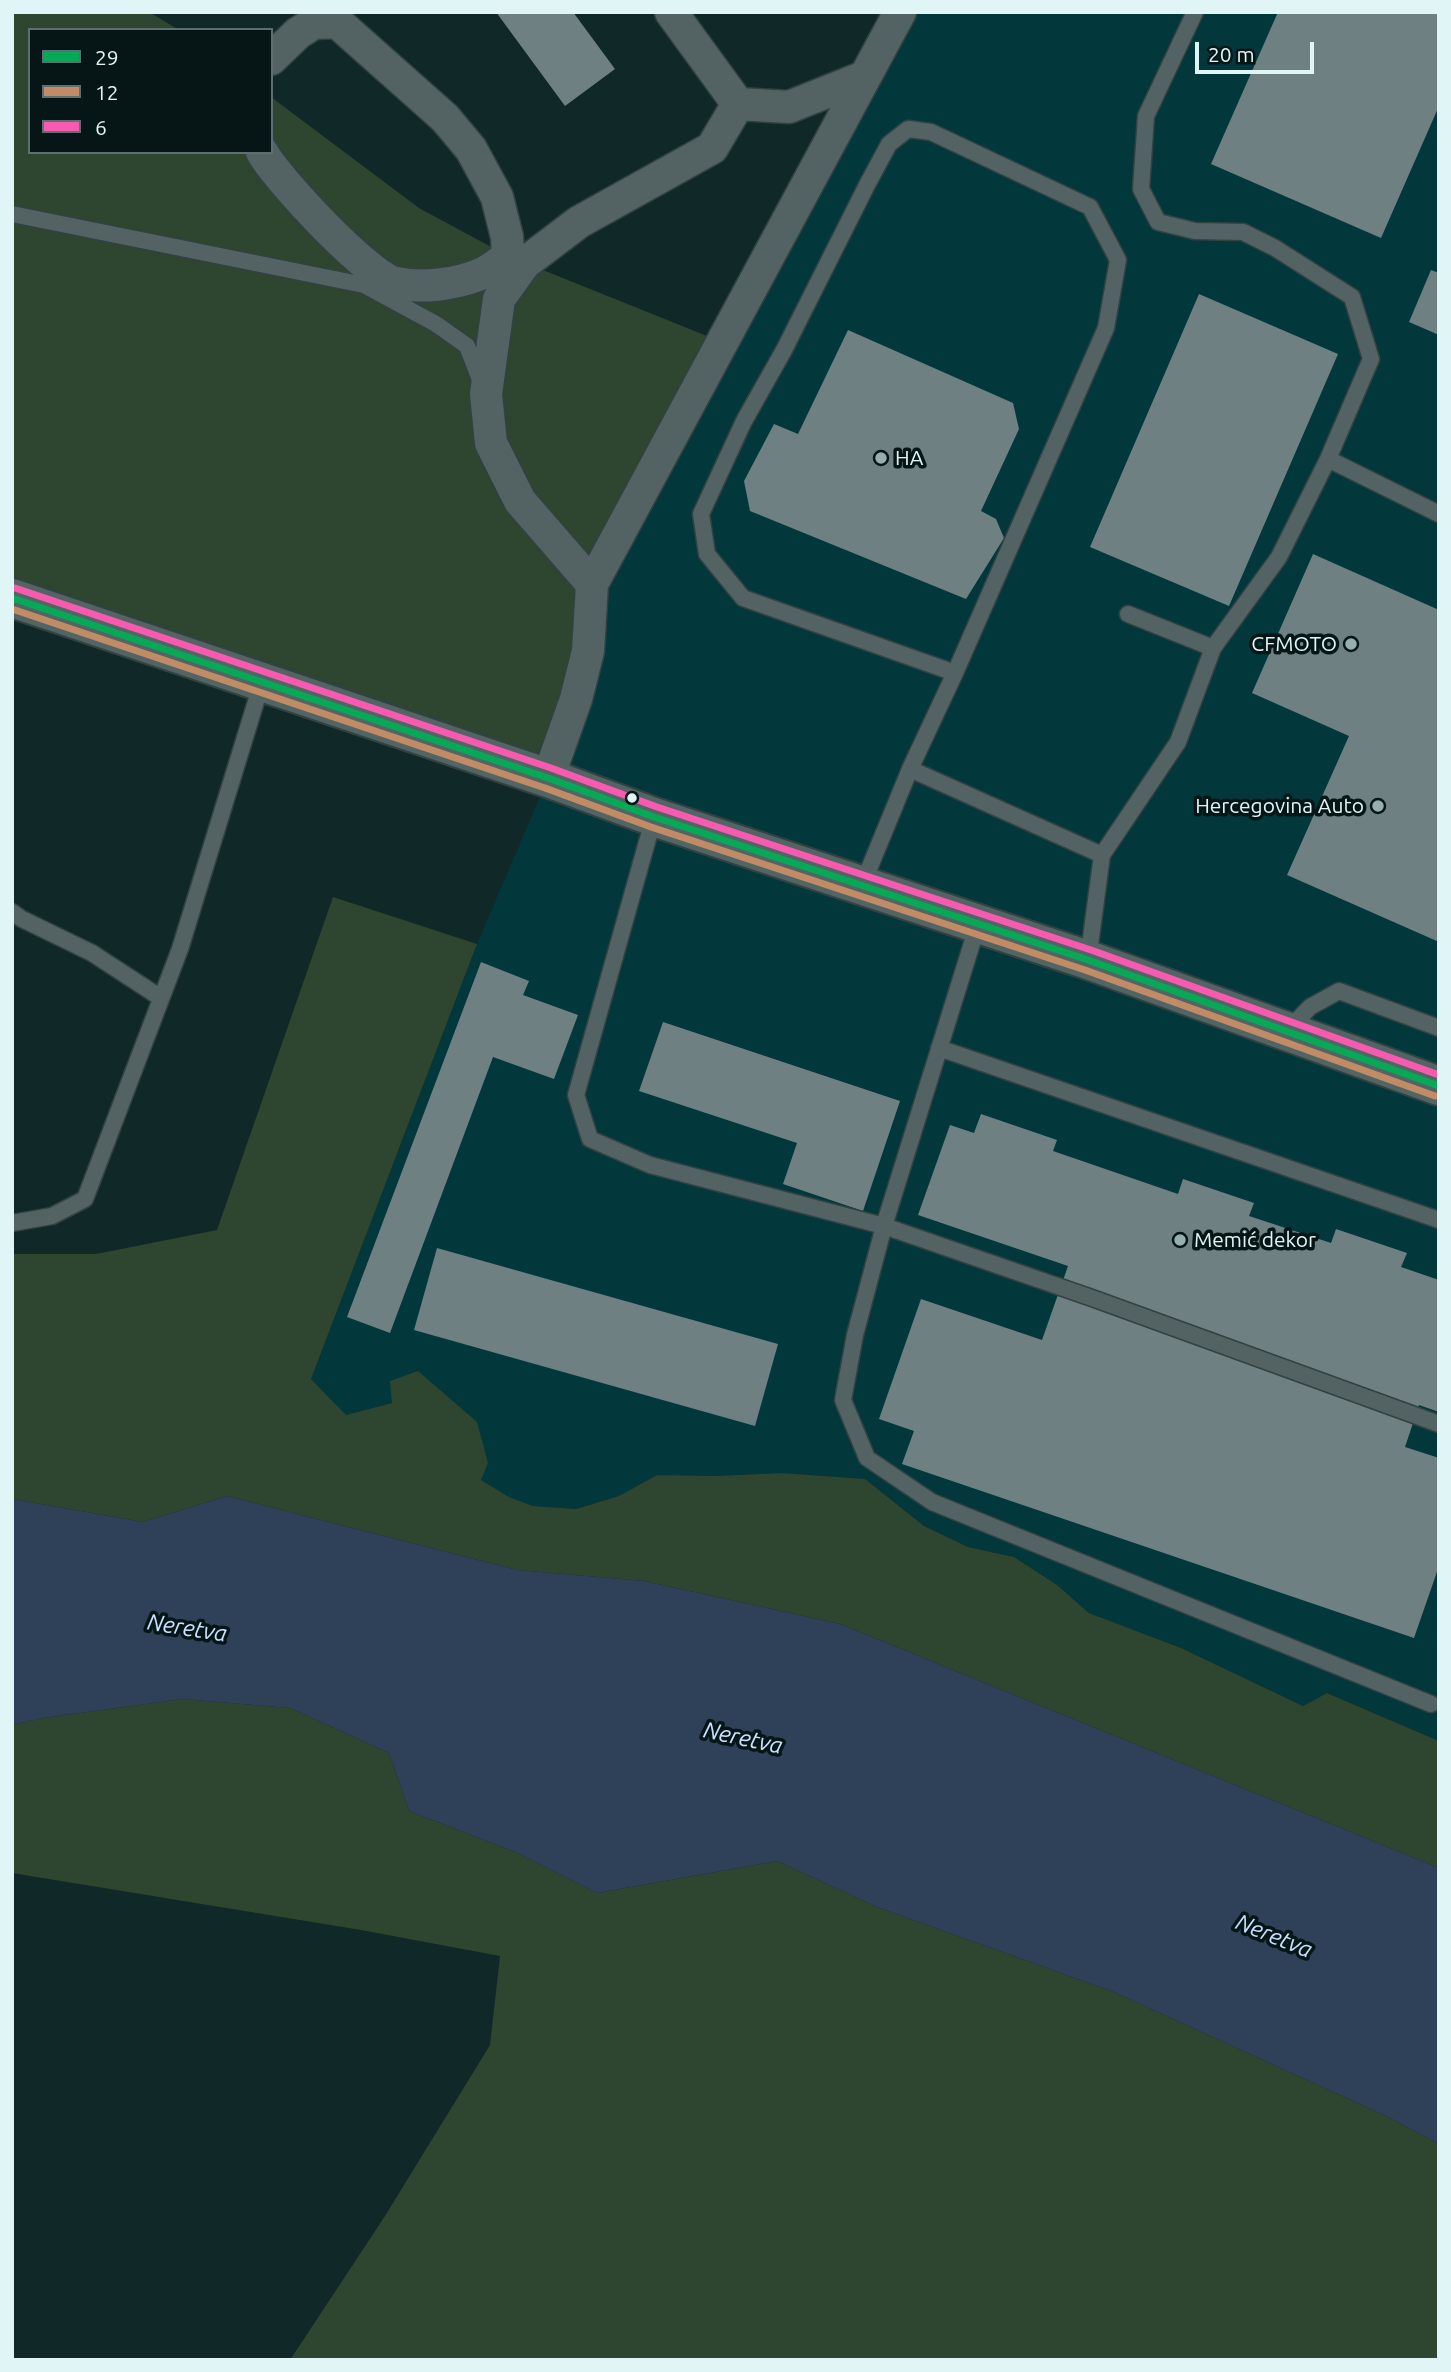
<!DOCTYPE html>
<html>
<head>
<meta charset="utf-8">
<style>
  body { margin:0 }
  #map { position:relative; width:1451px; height:2372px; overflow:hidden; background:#102828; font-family:Ubuntu,sans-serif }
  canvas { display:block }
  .frame { position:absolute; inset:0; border:14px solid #e0f5f6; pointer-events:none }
  .legend { position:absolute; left:28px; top:28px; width:245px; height:126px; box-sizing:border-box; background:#061617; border:2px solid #5d6f70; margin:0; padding:9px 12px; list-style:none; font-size:21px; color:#e0f5f6 }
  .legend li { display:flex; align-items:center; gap:14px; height:35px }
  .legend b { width:35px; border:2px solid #5d6f70 }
  .scale { position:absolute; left:1195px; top:42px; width:119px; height:32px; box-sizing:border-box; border:4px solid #e0f5f6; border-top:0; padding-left:9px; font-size:21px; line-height:24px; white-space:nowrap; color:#e0f5f6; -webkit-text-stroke:5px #061617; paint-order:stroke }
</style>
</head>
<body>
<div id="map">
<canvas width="1451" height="2372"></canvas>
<div class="frame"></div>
<ul class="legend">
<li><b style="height:9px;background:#06aa56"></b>29</li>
<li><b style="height:9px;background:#c18c65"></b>12</li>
<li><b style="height:9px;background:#f75aaf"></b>6</li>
</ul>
<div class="scale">20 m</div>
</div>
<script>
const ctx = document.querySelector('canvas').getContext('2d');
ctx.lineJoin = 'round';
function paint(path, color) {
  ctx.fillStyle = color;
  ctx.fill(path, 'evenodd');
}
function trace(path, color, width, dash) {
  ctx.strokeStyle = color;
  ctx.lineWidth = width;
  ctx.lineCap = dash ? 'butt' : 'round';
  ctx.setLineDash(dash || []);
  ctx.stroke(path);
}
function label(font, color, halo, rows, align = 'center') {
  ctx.font = font + ' Ubuntu,sans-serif';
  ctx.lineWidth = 7;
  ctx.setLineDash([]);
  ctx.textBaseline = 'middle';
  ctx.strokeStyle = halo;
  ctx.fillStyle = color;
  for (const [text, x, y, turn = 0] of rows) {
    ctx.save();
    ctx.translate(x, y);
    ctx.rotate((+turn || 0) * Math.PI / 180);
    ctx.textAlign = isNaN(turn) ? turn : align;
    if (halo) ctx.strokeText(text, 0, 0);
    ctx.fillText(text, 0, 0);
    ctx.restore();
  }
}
paint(new Path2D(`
  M900,12H1439V1741L1328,1693L1303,1706L1181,1648L1089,1613L1057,1585L1014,1557L968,1547L924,1526L865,1479L782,1473L716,1476L657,1475L619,1496L576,1509L533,1506L509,1497L481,1480L392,1403L346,1415L311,1379L477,944L548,778L592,584Z`), '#02383b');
paint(new Path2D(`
  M12,12H149L179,30H30V152H271V97L419,208L508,256L722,342L613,546L548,778L12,598Z
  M333,897L477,944L311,1379L346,1415L392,1403L390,1381L418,1371L477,1422L488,1463L481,1480L509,1497L533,1506L576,1509L619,1496L657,1475L716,1476L782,1473L865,1479L924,1526L968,1547L1014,1557L1057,1585L1089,1613L1181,1648L1303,1706L1327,1693L1439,1741V1868L840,1624L644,1581L517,1570L227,1496L143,1522L12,1499V1254H96L217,1230Z
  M183,1699L290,1708L389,1753L409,1811L515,1852L597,1893L777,1861L877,1907L1114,1992L1386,2116L1439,2144V2360H290L385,2216L490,2045L500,1956L361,1930L12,1873V1725L43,1718Z`), '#2e4530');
paint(new Path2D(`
  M227,1496L517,1570L644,1581L840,1624L1439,1868V2144L1386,2116L1114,1992L877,1907L777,1861L597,1893L515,1852L409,1811L389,1753L290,1708L183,1699L43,1718L12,1725V1499L143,1522Z`), '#2f4158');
paint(new Path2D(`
  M496,12H573L615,69L565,106Z
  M1278,12H1439V106L1381,238L1211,164Z
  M1431,270L1439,273V335L1409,322Z
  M1199,294L1338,354L1229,606L1090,547Z
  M848,330L1013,403L1019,429L981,511L996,519L1004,538L966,599L750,511L744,481L774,424L798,434Z
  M1313,554L1439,610V942L1287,875L1349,736L1252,693Z
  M481,962L529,981L523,995L578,1015L554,1079L493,1057L390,1333L347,1317Z
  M663,1022L900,1101L863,1211L783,1184L797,1143L639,1091Z
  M981,1114L1057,1140L1053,1151L1178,1194L1183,1179L1254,1203L1249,1216L1331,1243L1336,1229L1407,1253L1401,1267L1439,1280V1412L1419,1405L1405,1447L1439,1458V1566L1414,1638L902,1464L914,1431L879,1419L921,1299L1042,1340L1068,1266L918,1215L950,1125L974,1133Z
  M437,1248L778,1344L755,1426L414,1330Z`), '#6f8083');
const lane = new Path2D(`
  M12,214L364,285L436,324L467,346L482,385
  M1328,459L1439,514
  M1128,614L1213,648
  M910,769L1102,855
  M654,817L576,1095L590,1139L650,1165L884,1226L1092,1298L1439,1424
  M862,886L910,769L955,673L1106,328L1118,260L1090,207L931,132L908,129L889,144L867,185L784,350L744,421L701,514L707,554L743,598L955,673
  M12,912L22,919L92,953L161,998
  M978,924L884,1226L855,1335L843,1400L867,1458L932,1502L1431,1704
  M1088,960L1102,855L1178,742L1213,648L1279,557L1328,459L1371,359L1352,297L1275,248L1243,232L1195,231L1158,222L1141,189L1146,116L1195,12
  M1287,1031L1310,1007L1339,991L1439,1028
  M939,1048L1439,1220
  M12,1223L52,1216L85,1199L180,949L262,682`);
const street = new Path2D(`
  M671,12L738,104L789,107L864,77
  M271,59L298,33L314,23L337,22L445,118L471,149L497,197L507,237L508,256
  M262,152C277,179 368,277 396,283C423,289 456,284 481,274C491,270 500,262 508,256L525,263
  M592,584L520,501L491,443L486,394L499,299L525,263L579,222L712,148L738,104
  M548,778L576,699L588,651L592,584L900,12`);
const secondary = new Path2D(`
  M12,598L548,778L654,817L1088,960L1439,1086`);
trace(lane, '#324242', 19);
trace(street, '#324242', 35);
trace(secondary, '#324242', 42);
trace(lane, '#536363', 16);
trace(street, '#536363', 32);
trace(secondary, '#526464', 38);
trace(new Path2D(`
  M12,598L548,778L654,817L1088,960L1439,1086`), '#06aa56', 7);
trace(new Path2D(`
  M12,609L545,788L651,827L1085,970L1435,1096`), '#c18c65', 7);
trace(new Path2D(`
  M15,588L551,768L657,807L1091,950L1439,1075`), '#f75aaf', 7);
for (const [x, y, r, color] of [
  [881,458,7,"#97adae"],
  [1351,644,7,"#97adae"],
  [632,798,6,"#e0f5f6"],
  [1378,806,7,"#97adae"],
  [1180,1240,7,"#97adae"]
]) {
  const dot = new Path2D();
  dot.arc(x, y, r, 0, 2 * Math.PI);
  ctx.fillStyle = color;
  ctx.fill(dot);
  trace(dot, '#061617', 2.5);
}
label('21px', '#e0f5f6', '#061617', [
  ["HA",895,458],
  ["CFMOTO",1337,644,"right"],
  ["Hercegovina Auto",1364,806,"right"],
  ["Memić dekor",1194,1240]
], 'left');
label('italic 23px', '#cbe0ff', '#061617', [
  ["Neretva",187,1628,9],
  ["Neretva",743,1738,12],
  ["Neretva",1274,1936,22]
]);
</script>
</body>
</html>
